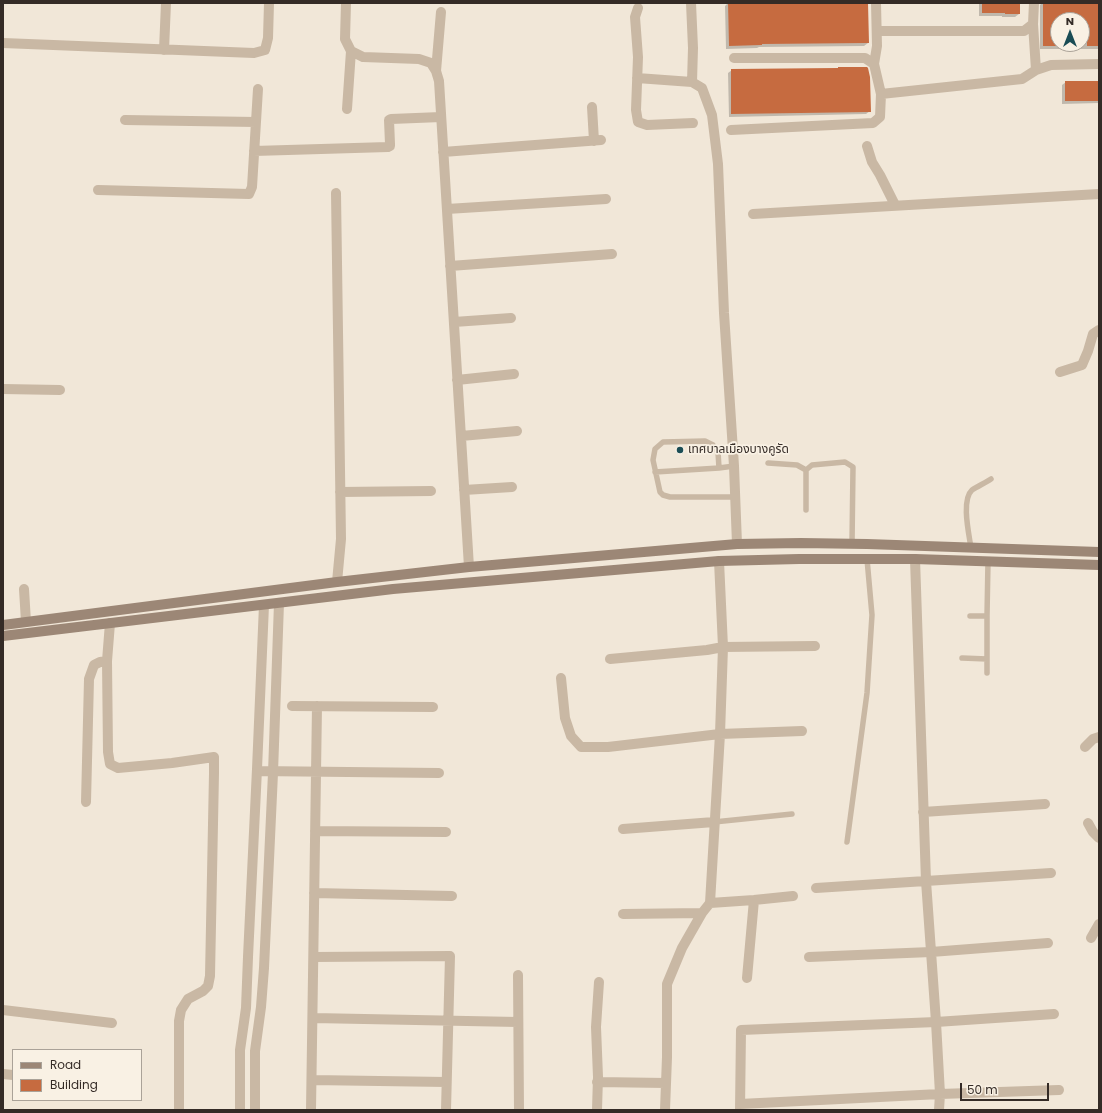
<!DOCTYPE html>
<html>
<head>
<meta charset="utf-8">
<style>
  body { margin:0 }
  #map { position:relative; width:1102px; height:1113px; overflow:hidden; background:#f1e7d8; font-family:Poppins,sans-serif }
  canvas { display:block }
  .frame { position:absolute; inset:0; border:4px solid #342b26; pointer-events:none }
  .legend { position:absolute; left:12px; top:1049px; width:130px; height:52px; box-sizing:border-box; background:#f9f1e4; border:1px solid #aaa298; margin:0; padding:5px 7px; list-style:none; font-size:12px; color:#342b26 }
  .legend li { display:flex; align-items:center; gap:8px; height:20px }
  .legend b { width:20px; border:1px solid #aaa298 }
  .north { position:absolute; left:1050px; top:12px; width:40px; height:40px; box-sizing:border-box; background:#f9f1e4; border:1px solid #aaa298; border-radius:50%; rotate:0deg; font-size:11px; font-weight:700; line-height:16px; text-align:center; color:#342b26 }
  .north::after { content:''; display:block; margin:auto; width:14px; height:18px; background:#1b4d55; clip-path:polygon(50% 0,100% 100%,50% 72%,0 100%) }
  .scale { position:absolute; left:960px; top:1083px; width:89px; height:18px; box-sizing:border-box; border:2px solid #342b26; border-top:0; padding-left:5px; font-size:12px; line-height:14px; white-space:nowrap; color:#342b26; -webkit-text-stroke:3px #f9f1e4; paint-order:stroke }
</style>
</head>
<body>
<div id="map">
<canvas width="1102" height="1113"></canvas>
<div class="frame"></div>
<ul class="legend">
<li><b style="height:5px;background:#9c8776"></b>Road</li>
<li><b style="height:11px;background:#c66b40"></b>Building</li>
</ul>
<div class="north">N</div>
<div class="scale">50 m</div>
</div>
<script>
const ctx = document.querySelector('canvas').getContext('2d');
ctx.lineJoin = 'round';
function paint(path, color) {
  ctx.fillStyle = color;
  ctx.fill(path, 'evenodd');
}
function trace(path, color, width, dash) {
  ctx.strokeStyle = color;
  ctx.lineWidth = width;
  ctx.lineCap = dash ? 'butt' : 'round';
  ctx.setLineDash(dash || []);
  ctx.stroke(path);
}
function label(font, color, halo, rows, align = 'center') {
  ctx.font = font + ' Poppins,"Noto Sans Thai",sans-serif';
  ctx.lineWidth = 3.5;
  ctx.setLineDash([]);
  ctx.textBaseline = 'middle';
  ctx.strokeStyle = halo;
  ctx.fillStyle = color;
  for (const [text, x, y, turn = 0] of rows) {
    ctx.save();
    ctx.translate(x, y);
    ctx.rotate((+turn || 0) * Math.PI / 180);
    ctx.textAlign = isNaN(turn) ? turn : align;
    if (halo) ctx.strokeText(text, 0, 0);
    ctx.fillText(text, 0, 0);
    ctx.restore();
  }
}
paint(new Path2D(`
  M728,3H867L868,43L864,46L759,47L757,48L726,49L725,6Z
  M979,3H1019V14L1015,17H1002V16H979Z
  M1042,3H1099V48L1098,49H1040V5ZM1058,20H1082V44H1058Z
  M732,70L870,111L866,114L729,117L728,73Z
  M1099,81V103L1062,104V85L1066,82Z`), '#0003');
paint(new Path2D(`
  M728,3H868L869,43L762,44V45L729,46Z
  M982,3H1020V14H1005V13H982Z
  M1043,3H1099V46H1087V21L1082,20H1058V46H1043Z
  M838,67H867L868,68L870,77L871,112L731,114V69L838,68Z
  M1065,81H1099V101H1065Z`), '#c66b40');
trace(new Path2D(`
  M768,463L797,465L806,470
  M719,468L734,466
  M655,472L719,468L718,452L713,445L705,441L663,442L655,449L653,460L660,492L663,495L670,497H735
  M806,510V470L812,465L845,462L853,467L852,544
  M971,548C969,534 961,500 972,490C978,486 985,483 991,479
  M970,616H987
  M962,658L987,659
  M987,673V616L988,561
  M714,822L792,814
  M847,842L867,693L872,615L867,559`), '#c9b8a4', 5.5);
trace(new Path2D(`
  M346,3L345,39L351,51L363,57L419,59L431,63L436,71L439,81L469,567
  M691,3L693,48L692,82
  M638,8L635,17L638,57L636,110L638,122L647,125L693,123
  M1033,24L1036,70
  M877,31H1024L1033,24L1034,3
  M3,43L254,53L265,50L268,38L269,3
  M164,50L166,3
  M874,64L877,46L876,3
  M436,71L441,12
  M637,78L692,82L702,88L712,115L718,164L724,313L734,466L737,544
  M881,94L1022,79L1036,70L1051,65L1099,64
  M592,107L594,141
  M347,109L351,51
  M125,120L256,122
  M731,130L873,123L880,117L881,94L874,64L865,58H734
  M867,146L872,162L880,175L895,205
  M254,151L388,147L390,146V144L389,120L391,119L441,117
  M443,152L601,140
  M98,190L249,194L252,187L258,89
  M336,193L341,539L337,582
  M447,209L606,199
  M753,214L1099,194
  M450,266L612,254
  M454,322L511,318
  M1060,372L1082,365L1088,351L1093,334L1099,330
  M457,380L514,374
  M3,389L60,390
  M461,436L517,431
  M464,490L512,487
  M340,492L431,491
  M915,559L926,881L936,1022L940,1094L939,1110
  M24,589L26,622
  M110,623L107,661L108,752L110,764L118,768L172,763L214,757V773L210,976L208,986L203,991L188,999L181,1010L179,1021V1110
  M610,659L707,650L723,647L815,646
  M561,678L565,718L571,736L581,747H608L720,734L802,731
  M292,706L433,707
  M1085,747L1093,739L1099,737
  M257,771L439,773
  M86,802L89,679L94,665L100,662L107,661
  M923,812L1045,804
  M1088,823L1093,832L1099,838
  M623,829L714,822
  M315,831L446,832
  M816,888L1051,873
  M314,893L452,896
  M710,903L754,900L793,896
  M623,914L702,913
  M1091,938L1099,924
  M314,957L450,956L446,1110
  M809,957L931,952L1048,943
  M518,975L519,1110
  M747,978L754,900
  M3,1010L112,1023
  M313,1018L518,1022
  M3,1074L13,1075
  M312,1080L446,1082
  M597,1082L666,1083
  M740,1104L940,1094L1059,1090
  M240,1110V1050L246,1008L248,957L257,769L264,605
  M255,1110V1051L261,1007L264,968L273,773L279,603
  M311,1110L317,706
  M597,1110L598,1077L596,1027L599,982
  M665,1110L667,1057V984L682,948L702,913L710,903L720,734L723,647L719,561
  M740,1110L741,1030L936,1022L1054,1014`), '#c9b8a4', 10);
trace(new Path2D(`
  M3,625L337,582L469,567L737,544L801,543L867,544L1099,552
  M3,636L393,589L719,561L799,559H915L1099,565`), '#9c8776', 10);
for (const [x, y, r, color] of [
  [680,450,4,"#1b4d55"]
]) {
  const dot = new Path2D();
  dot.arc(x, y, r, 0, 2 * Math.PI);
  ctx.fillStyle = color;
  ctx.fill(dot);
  trace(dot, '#f9f1e4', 1.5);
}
label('12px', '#342b26', '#f9f1e4', [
  ["เทศบาลเมืองบางคูรัด",688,450]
], 'left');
</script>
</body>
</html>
